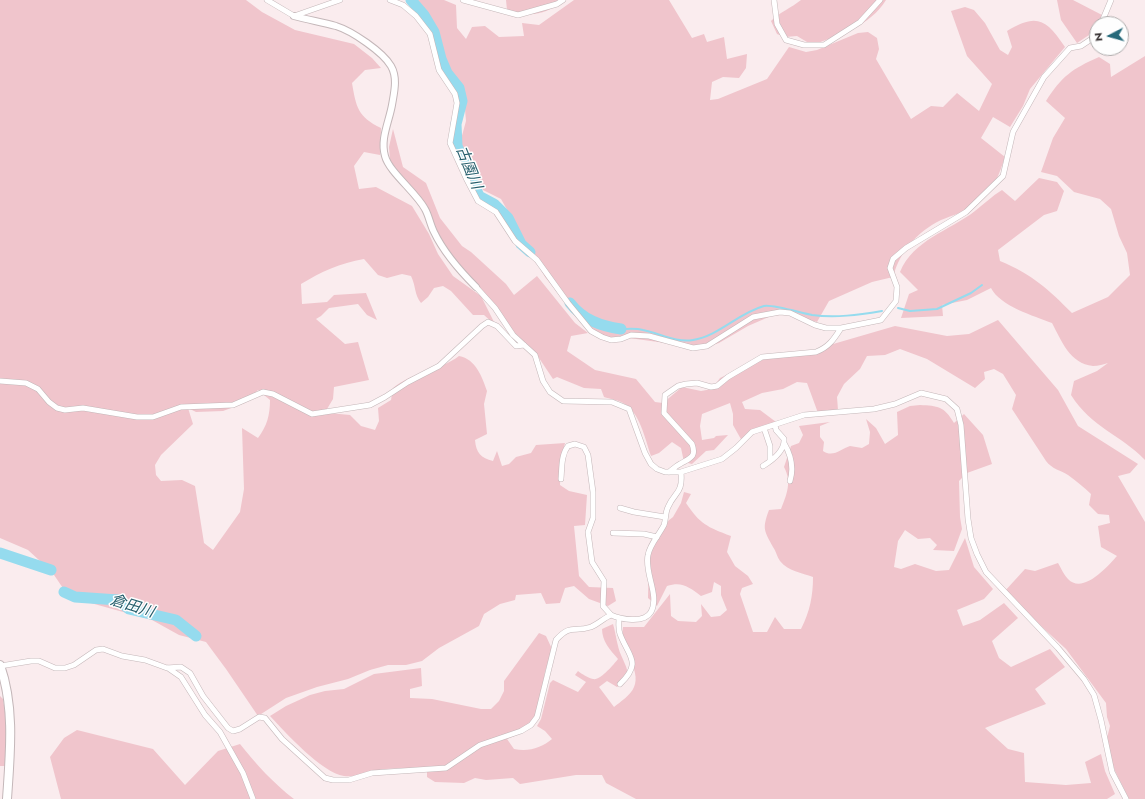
<!DOCTYPE html>
<html>
<head>
<meta charset="utf-8">
<style>
  body { margin:0 }
  #map { position:relative; width:1145px; height:799px; overflow:hidden; background:#faecee; font-family:Jost,sans-serif }
  canvas { display:block }
  .north { position:absolute; left:1089px; top:16px; width:40px; height:40px; box-sizing:border-box; background:#fefefe; border:1px solid #aeacac; border-radius:50%; rotate:264deg; font-size:11px; font-weight:700; line-height:16px; text-align:center; color:#363132 }
  .north::after { content:''; display:block; margin:auto; width:14px; height:18px; background:#25697a; clip-path:polygon(50% 0,100% 100%,50% 72%,0 100%) }
</style>
</head>
<body>
<div id="map">
<canvas width="1145" height="799"></canvas>
<div class="north">N</div>
</div>
<script>
const ctx = document.querySelector('canvas').getContext('2d');
ctx.lineJoin = 'round';
function paint(path, color) {
  ctx.fillStyle = color;
  ctx.fill(path, 'evenodd');
}
function trace(path, color, width, dash) {
  ctx.strokeStyle = color;
  ctx.lineWidth = width;
  ctx.lineCap = dash ? 'butt' : 'round';
  ctx.setLineDash(dash || []);
  ctx.stroke(path);
}
function label(font, color, halo, rows, align = 'center') {
  ctx.font = font + ' Jost,"Noto Sans JP",sans-serif';
  ctx.lineWidth = 3;
  ctx.setLineDash([]);
  ctx.textBaseline = 'middle';
  ctx.strokeStyle = halo;
  ctx.fillStyle = color;
  for (const [text, x, y, turn = 0] of rows) {
    ctx.save();
    ctx.translate(x, y);
    ctx.rotate((+turn || 0) * Math.PI / 180);
    ctx.textAlign = isNaN(turn) ? turn : align;
    if (halo) ctx.strokeText(text, 0, 0);
    ctx.fillText(text, 0, 0);
    ctx.restore();
  }
}
paint(new Path2D(`
  M0,0H246L262,12L295,30L354,44L372,58L381,68L365,70L352,83C356,107 358,117 381,128L380,155L364,152L354,166L359,189L376,187L412,206L429,234L438,254L453,276L481,296L496,326L484,315H473L451,291L443,286L434,288L428,297L421,303C414,294 416,286 411,276L402,274L387,278L378,275L364,259C340,263 321,272 301,284L302,304L327,302L334,295L366,293L377,320L367,315L358,304L329,308L321,316L316,319L345,344L358,342L369,380L334,387L333,399L327,409L329,413L350,415L361,426L375,430L379,421L378,408L391,400L393,388C412,372 439,371 459,356C476,359 482,377 487,391L484,404L487,434L475,440C476,453 481,458 493,461L497,451L502,466L509,464L516,457L531,453L536,445L565,443L561,459L560,485L569,491L587,495L585,525L574,526L579,576L589,587L613,588L616,601L608,606L589,599L574,586L565,588L560,603L546,604L541,593L516,595L515,600L500,604L484,614L479,626L439,648L422,661L406,665H388L370,670L348,679L317,687L286,698L258,716L226,669L206,642L179,635L152,620L69,597L52,572L28,550L0,538ZM258,390L270,400C270,415 267,426 258,438L242,428L244,489L240,512L213,550L204,543L195,486L182,480L161,481L156,475L155,465L161,455L193,424L188,408L196,412L223,411L245,403Z
  M408,0H444L456,5L457,28L466,39L472,27L485,26L499,37L524,36L522,23L539,25L574,0H669L692,38L704,34L707,42L724,37L727,59L747,54L746,68L739,78L723,77L712,82L710,100L718,99L767,79L789,47L806,52L817,50L858,33L868,32L877,38L879,49L876,59L911,119L931,106L943,107L957,93L979,111L992,84L967,56L951,11L965,7L974,10L985,23L1000,50L1008,55L1012,47L1007,31C1037,13 1046,19 1065,47L1030,89L1023,106L1010,127L993,117L981,138L1005,157C1000,172 993,192 980,202C969,211 953,215 941,220C917,232 900,251 893,277L872,282L829,301L817,322L788,314L771,316L748,326L719,343L702,348L629,338L615,339L603,336L577,317L545,277L501,199L483,190L470,171L460,143L466,121L464,98L442,67L430,27L420,12Z
  M506,0H564C545,16 529,17 507,10Z
  M801,0H886C870,26 840,35 812,45L797,36L785,37L777,34L771,21C780,12 791,8 801,0Z
  M1057,0H1073L1102,15L1095,31L1077,43L1061,20Z
  M1145,56V460C1120,434 1092,428 1071,395L1074,381L1097,371L1108,363C1104,364 1098,366 1093,366C1070,364 1061,340 1052,323C1034,316 1000,306 991,288L967,300L942,305L943,316L901,318L909,294L918,290L900,272C913,240 949,231 975,211C984,204 992,196 1002,190L1015,201L1039,178L1057,182L1064,191L1057,211L1044,215L998,250L1000,261C1033,275 1047,288 1072,313L1108,297L1130,275L1127,253L1119,236L1111,209L1100,199L1074,192L1057,176L1041,172L1053,138L1065,118L1046,101C1062,76 1072,69 1099,57L1110,64L1111,77Z
  M393,129L403,167L426,183L440,218L462,246L471,252L506,284L514,295L537,276L575,323L588,333L571,336L567,351L595,370L636,379L655,402L663,403L682,387L701,391L712,389L720,378L762,358L810,354L816,349L895,326L947,336L969,334L998,320L1058,390L1078,426L1138,464L1130,473L1118,476L1145,522V799H1129L1115,771L1110,756L1107,738L1110,726L1107,717L1106,703L1066,649L1004,592L1025,569L1035,571L1058,563C1061,568 1064,575 1068,579C1083,595 1108,566 1117,556L1101,547L1098,526L1110,523L1109,515L1098,514L1089,505L1091,494C1084,487 1076,481 1068,475C1060,470 1052,469 1046,461L1012,409L1016,395L1003,374L994,369L984,372L985,379L975,388L927,359L900,349L885,355L867,356L860,369L844,384L837,397L838,410L818,413L807,383L797,382L783,389L762,393L742,402L745,409L760,410L776,422L742,441L733,425V414L730,403L702,414L700,426L702,440L714,438L716,436L728,435L714,450L706,451L692,464L684,462L681,448L672,442L659,453L651,456C645,439 640,412 623,403C618,400 610,399 604,397L601,389L584,388L557,377L553,379L537,355L514,332L492,301L452,260L424,209L390,160L389,147Z
  M920,405C938,406 944,406 954,423L964,414L983,435L992,464L967,473L959,481L960,517L962,529L954,551L933,550L937,545L930,538L918,539L905,530L898,541L894,567L901,569L915,564L936,571L949,570L965,538L974,567L993,589L984,599L957,610L963,626L980,620L1004,603L1018,618L992,641L999,658L1011,667L1050,649L1065,667L1035,689L1046,704L985,728L1008,749L1024,753L1025,782L1066,785L1091,783L1085,762L1101,754L1105,771L1115,794L1107,799H636L606,783L602,775H576L520,784L513,778L486,780L475,778L464,783L435,782L427,777V769C413,769 400,768 386,769C372,770 358,778 344,776C322,773 285,732 270,716L286,706L310,695L325,691L344,689L374,674L421,668L422,686L410,689V698L432,699L481,709H491L499,701L504,691V681L539,633L546,636L552,649L545,672L539,707L532,721L524,732L507,739L514,749C529,752 541,748 552,739L545,731L537,726L541,719L550,683L553,680L578,692L586,682L575,675L578,671C582,674 588,678 593,679C600,681 614,664 618,659C610,650 602,641 602,629L613,624C616,634 617,646 621,655C627,669 634,678 617,687L607,681L599,687L614,707C620,702 631,695 634,687C642,670 619,646 623,627H644L670,594L671,616L678,621L696,622L702,616L701,604L711,617L720,616L727,610L721,595V586L714,582L712,592L701,596C689,587 682,581 667,586L657,606L648,598L649,551L659,528L673,517L681,503L684,492L691,494L686,503C700,524 707,527 731,536L727,552L735,566L748,576L753,584L742,588L740,594L753,632H767L775,617L784,629H801C810,611 813,596 813,577C802,573 788,571 780,561C777,557 776,551 773,547C764,530 762,529 769,510L781,509C787,494 792,482 784,467L791,446L799,443L803,435L799,426L830,422L820,426V437L824,442L823,451C833,458 841,449 850,446L862,448L869,444L870,432L866,419L876,428L885,444L898,435L897,412L910,406Z
  M0,696L3,699L8,731L5,766H0Z
  M77,730L153,749L185,785L218,751L240,744C257,765 273,783 294,799H61L50,757L64,738Z`), '#f0c5cc');
trace(new Path2D(`
  M898,308L910,311L937,309L971,293L982,285
  M621,329C628,329 636,328 643,330C659,333 676,343 693,340C719,336 738,313 764,306C772,304 801,313 812,315C836,318 858,315 882,311`), '#95dbee', 2);
trace(new Path2D(`
  M411,0L424,15L434,32L441,59L447,73L459,88L462,101L456,124L457,146L479,196L494,204L508,218L521,244L530,252
  M570,303C583,320 601,326 621,329
  M0,553L51,570
  M64,592L75,597L118,600L129,609L176,620L196,636`), '#95dbee', 11);
const minor = new Path2D(`
  M267,0L294,16L340,0
  M390,0L403,5L416,16L430,34L439,70L455,94L457,103L450,143L466,178L478,201L496,212L515,241L537,260L568,303L591,331L602,337L611,340L621,339L631,335L649,336L693,348L707,346L753,317L780,312L790,313L815,325L826,328H841
  M463,0L518,15L557,4L563,0
  M774,0L777,24L786,40L804,45H824L860,22L880,0
  M1101,24L1111,0
  M476,287L495,308L513,335L535,355L543,381L550,392L563,401L612,402L629,409L645,453L651,464L657,469L665,472H681L722,459L736,448L752,432L804,415L874,409L895,404L921,393L946,399L957,409L961,425L968,519L971,538L977,554L986,572L1058,648L1084,679L1094,695L1101,720L1112,772L1126,799
  M0,381L26,383L38,389L49,402L57,408L65,410L83,408L137,417H153L181,407L233,405L263,392L273,394L312,414L370,405L385,397L408,382L439,366L482,326L488,322L497,326L516,346L524,345
  M764,428L770,446V461
  M784,443C791,455 794,468 790,481
  M763,466C773,460 785,451 784,439L776,430L775,425
  M669,472C673,469 676,466 680,464C690,458 697,457 692,444L664,413L665,395L678,386L686,384L697,383L711,387L717,386L728,377L762,357L816,352C829,347 834,339 841,328L881,320L896,301L897,287L890,268L893,259L906,248L966,212L1003,176L1013,132L1044,77L1070,48L1081,46L1093,38L1097,31
  M561,479C562,468 561,455 568,446L575,444L584,447L588,455L593,492V518L588,532L592,562L604,581L603,606L611,615
  M620,508L634,512L665,517
  M613,533L644,534L657,537
  M619,618C619,623 618,629 620,634C628,656 643,662 620,684
  M0,666L31,661H39L55,668H65L74,665L96,650L103,649L122,656L145,660L167,668L181,667L190,673L203,696L228,728L233,731L240,729L259,717L265,718L282,739L325,778L333,780H349L372,773L446,768L480,745L521,731L531,725L537,717L556,640C571,623 574,633 591,627C598,624 604,618 611,615C620,619 644,624 651,612C660,595 644,573 648,555C650,544 659,535 664,525C666,520 665,513 668,507C675,491 683,494 681,472
  M168,668L181,677L205,715L220,732L243,773L253,799`);
const tertiary = new Path2D(`
  M294,16C308,20 322,22 336,26C352,31 383,52 391,66C398,78 394,93 392,105C389,122 380,139 385,156C389,172 416,192 425,209C429,216 430,224 434,232C444,253 459,270 476,287`);
const trunk = new Path2D(`
  M0,665C15,708 10,754 7,799`);
trace(minor, '#c4b7b9', 6);
trace(tertiary, '#c4b7b9', 8);
trace(trunk, '#c4b7b9', 10);
trace(minor, '#fff', 5);
trace(tertiary, '#fff', 6);
trace(trunk, '#fff', 8);
label('italic 15px', '#255e6c', '#fefefe', [
  ["古園川",468,168,68],
  ["倉田川",132,607,17]
]);
</script>
</body>
</html>
